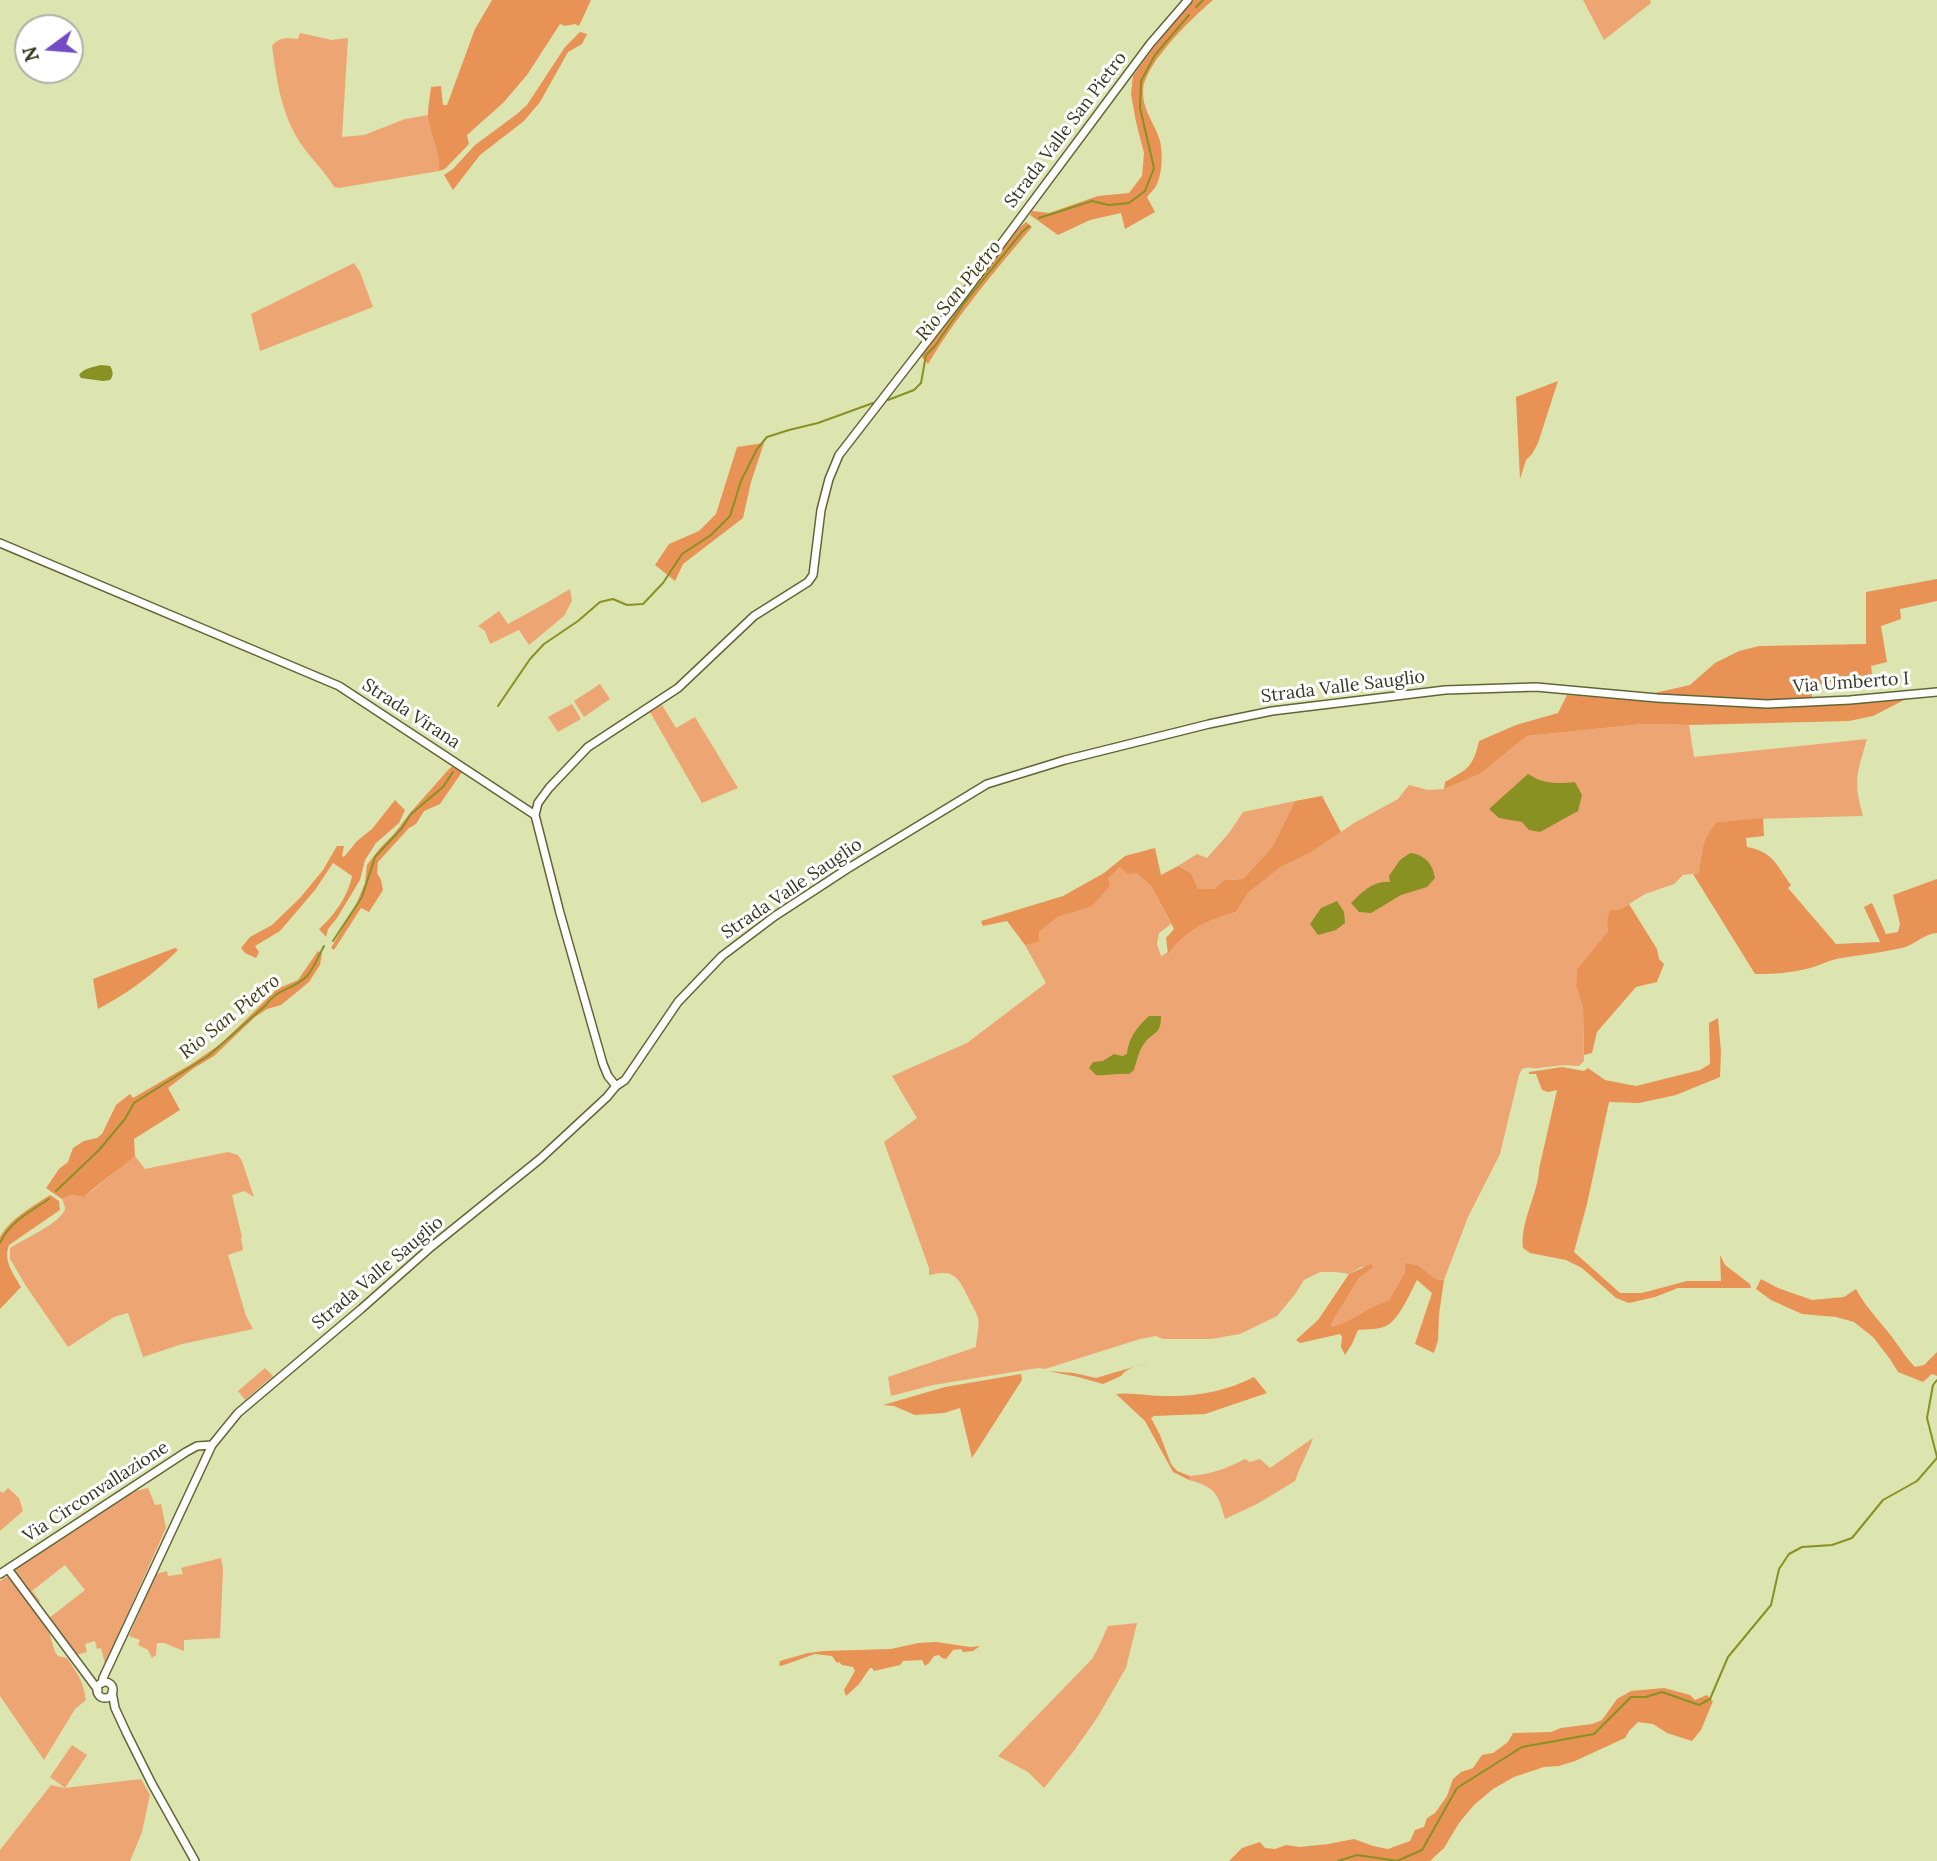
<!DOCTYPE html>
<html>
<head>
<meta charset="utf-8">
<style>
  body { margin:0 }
  #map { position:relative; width:1937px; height:1861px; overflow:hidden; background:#dce4b0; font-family:Lora,serif }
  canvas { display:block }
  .north { position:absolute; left:14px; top:14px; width:70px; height:70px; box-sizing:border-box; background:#fff; border:2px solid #afb0a8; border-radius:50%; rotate:254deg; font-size:19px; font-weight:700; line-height:28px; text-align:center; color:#373925 }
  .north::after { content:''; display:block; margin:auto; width:24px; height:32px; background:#734bc4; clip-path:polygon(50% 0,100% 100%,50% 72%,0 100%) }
</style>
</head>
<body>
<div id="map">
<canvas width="1937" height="1861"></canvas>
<div class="north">N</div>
</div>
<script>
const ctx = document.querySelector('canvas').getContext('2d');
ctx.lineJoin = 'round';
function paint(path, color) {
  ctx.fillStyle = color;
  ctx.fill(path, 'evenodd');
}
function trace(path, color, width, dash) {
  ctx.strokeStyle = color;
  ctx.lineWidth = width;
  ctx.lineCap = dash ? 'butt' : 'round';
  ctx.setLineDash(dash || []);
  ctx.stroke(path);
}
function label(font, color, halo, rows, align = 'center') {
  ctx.font = font + ' Lora,serif';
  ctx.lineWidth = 6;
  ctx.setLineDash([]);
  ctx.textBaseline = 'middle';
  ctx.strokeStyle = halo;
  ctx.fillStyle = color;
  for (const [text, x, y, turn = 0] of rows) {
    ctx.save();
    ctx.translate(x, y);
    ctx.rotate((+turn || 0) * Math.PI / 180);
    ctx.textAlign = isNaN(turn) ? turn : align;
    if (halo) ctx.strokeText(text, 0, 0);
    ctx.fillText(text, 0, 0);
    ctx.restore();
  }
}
paint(new Path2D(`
  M1583,0H1650L1651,3L1604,40Z
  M300,33L332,40L348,38L342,137L364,135L405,119L428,115C433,133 441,152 439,171L339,188L334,187C325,171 311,159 301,144C281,113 277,82 272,46C279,37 287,38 298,39Z
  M354,263L360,272L373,307L260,351L251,314Z
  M570,589L572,601L564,616L529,645L519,630L490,644L485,631L478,626L499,611L508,624L548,602Z
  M600,684L610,699L584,717L574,701Z
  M572,704L581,719L558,732L548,717Z
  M662,705L676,728L695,717L738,788L702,803L650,712Z
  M1643,724L1689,725L1694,757L1867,739C1857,774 1853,780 1863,816L1753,819L1718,822L1702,850L1699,873L1683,875L1674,884L1645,894L1621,909H1615L1607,920L1609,930L1577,969L1576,986L1583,1008L1584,1061L1579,1066C1564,1064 1553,1066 1539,1068C1532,1069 1529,1066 1522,1069L1519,1075L1500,1154L1468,1217L1444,1280L1436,1279L1419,1266L1405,1272L1389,1300C1368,1306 1353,1322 1332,1328L1331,1324L1359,1278L1372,1267H1361L1349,1274L1336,1272H1320L1304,1280L1296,1293L1277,1316L1240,1334L1211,1339H1163L1156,1336L1140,1339L1045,1369L1038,1368L933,1385L891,1396L888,1377L976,1347C976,1338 980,1327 978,1318C976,1311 971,1304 968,1297C958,1276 953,1269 929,1275V1268L884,1142L917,1118L892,1076L967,1043L1046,983L1025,945L1039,942V932L1058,917L1091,907L1108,879L1120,867L1136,873L1151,886L1171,924L1159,933L1157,944L1161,956C1171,952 1174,943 1182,936C1197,923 1217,917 1236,912L1248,893L1281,867L1312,852L1354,823L1398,799L1409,785L1428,790L1444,789L1480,774L1527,736Z
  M1295,801L1273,846L1243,879L1224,880L1214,889H1198L1191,873L1178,866L1197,854L1207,858L1229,833L1243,812Z
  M228,1152L238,1155L242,1161L254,1197L244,1191L232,1195L242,1237L241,1238L243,1250L228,1255L246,1316L253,1329L182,1344L143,1357L128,1313L114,1317L68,1347L26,1286L10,1259V1248C22,1240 61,1223 65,1209C65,1205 63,1202 62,1199L71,1195L84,1197L135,1156L145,1169Z
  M265,1368L273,1376L245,1400L238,1391Z
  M1313,1438C1308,1453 1300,1466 1295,1481L1257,1504L1225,1519C1218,1493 1215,1487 1189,1480L1190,1476C1211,1474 1226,1469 1245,1459L1250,1462L1260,1459L1270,1468Z
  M8,1488L19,1498L23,1511L0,1531V1491L3,1493Z
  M148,1488L155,1505L161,1504L166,1528L105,1664L101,1648L97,1649L95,1641L85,1644L87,1652L76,1655L48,1619L85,1590L65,1565L32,1591L40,1601L37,1603L14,1570L135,1491Z
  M221,1558L223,1569L220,1638L184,1640V1651L164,1643H157L156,1655L152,1658L148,1650L138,1645L140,1640L129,1636L156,1574L167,1571L168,1576L183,1574L181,1568Z
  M6,1577H9L15,1584L49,1632L55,1652L58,1656L67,1658C78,1675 83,1680 86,1700L75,1709L44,1760L0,1696V1581Z
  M1137,1623L1126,1668L1097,1718L1073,1752L1044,1788L1028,1772L998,1756L1092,1659L1098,1648L1108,1626Z
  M72,1745L87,1755L65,1788L50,1777Z
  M141,1779L150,1795L142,1832L130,1861H0V1850L51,1785L64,1788Z`), '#eea574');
paint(new Path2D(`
  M492,0H591L579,26L575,24L565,26L560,24L527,75L503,103L467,135L469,144L445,169L439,171C441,150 430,136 428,115C428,106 430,96 431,87L441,86L443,105H447L475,29Z
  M1193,0H1213C1193,17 1145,63 1143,90C1142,110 1155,123 1160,141C1163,154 1162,173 1157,184C1155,189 1150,193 1147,197L1155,212L1125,229L1121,213L1090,220L1058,235L1030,215L1032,211L1049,213L1098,196L1129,193L1142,176L1144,153L1136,122L1131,94L1133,76L1154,47Z
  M580,32L587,34L582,44L568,52L540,102L524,121L480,155L453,190L444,175L453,169L475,145L517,114L527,105L565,47Z
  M1026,222L1032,227C995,271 957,315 928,364L920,355L1018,229Z
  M1558,381L1538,443L1532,454L1526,460L1520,479L1516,397Z
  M764,443L751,482L743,518L683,564L675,581L655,565L669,544L699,531L716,514L737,447Z
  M1937,579V601L1900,609L1901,619L1881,626L1887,662L1871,666L1872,674L1812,686V699H1750L1650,694L1690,685L1715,663L1739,651L1759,646L1866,644V592Z
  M1567,695L1682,704L1765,708L1908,698L1873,716L1849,721L1689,725L1643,724L1527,736L1480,774L1444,789L1445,782C1468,769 1473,767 1479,741L1516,725L1558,713Z
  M453,766L462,772L440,804L424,811L416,824L409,828L378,862L377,873L381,880L383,890L369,912L361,908L334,950L331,948L355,907L365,883L367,865L380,848L394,834L410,813L449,769Z
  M1322,796L1341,832L1312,852L1281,867L1248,893L1236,912C1204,921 1188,928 1168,954L1166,938L1174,929L1151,886L1136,873L1128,874L1120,867L1108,879L1110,886L1091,907L1058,917L1039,932V942L1025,945L1007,921L983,926L981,921L1063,896L1104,873L1125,856L1155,848L1161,875L1178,866L1191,873L1198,889H1214L1224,880L1243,879L1273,846L1295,801Z
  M395,800L405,810L399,823L376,843L365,860L360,880L337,918L328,929L326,937L319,929C334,916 348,896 352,876L333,863L315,890L280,931L255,946L259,952L256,958L245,953L241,948L250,937L272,925L300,898L323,870L337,846H344L342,856L344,857L357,841L372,829Z
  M1763,818L1764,836L1746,838L1747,847C1774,852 1776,865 1791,885L1788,888L1836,944L1880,942L1864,907L1872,903L1886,934L1898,932L1900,924L1893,895L1937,879V933C1923,934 1915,945 1902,948C1880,953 1858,955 1836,959C1827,961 1819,966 1810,968C1791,973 1775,974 1755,974L1693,874L1699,873C1702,851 1702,839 1717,822Z
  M1629,904L1657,949L1659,959L1664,964L1657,982L1636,987L1597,1032L1592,1053L1584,1055L1583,1008L1576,986L1577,969L1608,931L1607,920L1610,910L1621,909Z
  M175,948L178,950C154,974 128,993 98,1009L93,979Z
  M318,951L322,953L320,965L309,982L281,1005L267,1009L255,1017L214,1056L194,1068L168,1088L180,1110L134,1139L135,1156C118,1171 100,1182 84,1197L71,1195L62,1199L46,1188L59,1169L68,1162L73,1148L84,1141L97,1138L102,1134L116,1105L130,1094L133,1098L193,1063L222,1043L277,989L298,980Z
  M1718,1018L1721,1052L1720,1077L1676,1095L1639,1103L1609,1102L1587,1204L1574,1252L1620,1293H1642L1687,1281H1721L1720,1255L1725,1265L1750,1284L1751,1288H1678L1655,1297L1629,1303L1616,1298L1582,1268L1566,1260L1530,1253L1523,1248C1520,1221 1538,1195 1539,1169L1557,1090L1548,1092L1542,1090L1536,1074H1529V1072L1562,1067L1584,1071L1588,1068L1605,1080L1636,1086L1700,1070L1710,1064L1709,1023Z
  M50,1195L59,1201L60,1210L9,1245C3,1261 13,1273 21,1287L0,1309V1237C11,1218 32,1207 50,1195Z
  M1405,1263L1419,1266L1436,1279L1444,1280L1439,1314L1438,1340L1434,1353L1415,1344L1432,1293L1417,1280C1410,1293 1399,1320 1386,1326C1377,1330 1367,1329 1358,1330L1352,1344L1345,1355L1341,1347L1342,1337L1340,1334L1300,1343L1296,1340L1318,1320L1349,1274L1371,1264L1373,1267L1359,1278L1331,1324L1332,1327C1353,1322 1368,1306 1389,1300L1405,1272Z
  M1761,1279L1778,1288L1812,1300L1844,1297L1856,1289C1867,1310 1884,1325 1897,1344C1903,1352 1907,1359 1915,1367L1924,1365L1937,1352V1376L1932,1374L1923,1382L1898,1372L1890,1359L1873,1337L1854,1322L1836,1317L1802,1314L1771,1300L1756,1289Z
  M1147,1363C1139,1365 1126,1368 1121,1376L1103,1384L1078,1377L1048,1371L1074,1373L1096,1378Z
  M1021,1374L1022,1380L972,1458L960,1408L944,1413L915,1415L894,1406L883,1405L945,1387Z
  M1254,1377L1267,1393L1205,1414L1154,1416L1151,1418L1160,1435L1171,1464L1177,1471L1190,1476L1189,1480L1173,1472L1145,1421L1116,1394C1131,1392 1148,1396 1165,1396C1195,1397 1227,1391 1254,1377Z
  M936,1642L970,1647L980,1646L973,1651L963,1652L961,1649L953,1650L946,1659L942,1658L939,1655L934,1656L929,1663L925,1666L922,1660L903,1661L900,1665L874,1671L872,1668H870L859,1684L846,1696L844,1690L855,1671L853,1667L842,1665L839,1662L837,1663L832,1656L815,1654L781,1666L779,1665L780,1661L808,1653L824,1651L891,1649L918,1643Z
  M1664,1688L1690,1695L1695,1700L1707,1695L1713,1701L1701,1730L1692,1741L1667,1733L1653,1724L1638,1722L1629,1731L1625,1738L1575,1761L1559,1766L1544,1767L1514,1777L1493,1789L1474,1805L1459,1823L1444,1848L1430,1861H1229L1242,1848L1260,1842L1265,1848L1275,1849L1286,1845L1300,1847L1328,1844L1354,1839L1373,1846L1388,1849L1410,1841L1415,1830L1424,1827L1427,1818L1435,1813L1447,1796L1453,1779L1461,1772L1473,1768L1482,1755L1493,1753L1508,1742L1513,1733L1551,1732L1561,1728L1592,1724L1602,1720L1617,1699L1631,1691Z`), '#e89256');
paint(new Path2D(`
  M101,365L110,366C113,371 114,375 110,380L103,381L81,378L79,375C84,368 93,367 101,365Z
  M1528,774C1543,784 1557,784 1575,782L1582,795L1578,811L1540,832L1529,830L1522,822L1499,818L1489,809Z
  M1410,853C1424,854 1433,864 1435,878L1427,887L1401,895L1371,913L1359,912L1351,903C1362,892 1374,880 1390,882L1389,876L1400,860Z
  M1337,901L1344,912L1345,923L1336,930L1318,935L1310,924L1321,908Z
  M1149,1016H1161C1161,1033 1156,1031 1146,1041C1139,1049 1137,1060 1134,1070L1129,1074C1117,1073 1107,1076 1096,1075L1089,1068L1093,1062L1103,1061L1114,1054L1122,1056L1127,1054C1128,1038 1138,1026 1149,1016Z`), '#889122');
trace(new Path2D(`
  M1196,7L1203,0
  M1039,218L1092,201L1109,205L1129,203L1145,191L1154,168L1140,108L1141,81L1155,55L1189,15
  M888,400L914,390L921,383L926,355L935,346L965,302L1022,232L1029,226
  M498,706L530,659L544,644L578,621L600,602L613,599L627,605L643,604L663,583L682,554L711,535L730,516L741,481L757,449L767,437L789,430L818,423L873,403
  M333,941L362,897L375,857L402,828L411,814L443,787L453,772
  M56,1191L99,1150L125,1119L134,1103L208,1056L266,1005C276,989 295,989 307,976C314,968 319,955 324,946
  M0,1243C10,1222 29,1212 49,1199
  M1937,1380L1933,1385L1927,1418L1937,1457
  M1338,1861L1357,1855L1397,1861L1422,1850L1457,1788L1522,1747L1594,1734L1631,1697H1646L1662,1692L1699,1705L1710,1699L1728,1657L1771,1605L1779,1569L1789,1554L1802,1547L1832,1545L1852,1538L1883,1500L1917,1481L1937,1458`), '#889122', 2);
const tertiary = new Path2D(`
  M0,543L339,686L535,815L560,913L603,1064L608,1076L616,1086
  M535,815L538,803L549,788L588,747L678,688L754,616L808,582L813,575L821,510L829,479L839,455L963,295L1150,44L1188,0
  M8,1569L98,1690
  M0,1574L186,1452L197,1446L212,1445
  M97 1690a8 8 0 1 1 16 0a8 8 0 1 1-16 0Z
  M102,1683L103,1678L212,1445L238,1413L361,1309L431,1247L540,1159L607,1097L616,1086L625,1080L678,1002L722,956L775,916L847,869L987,784L1065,760L1209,724L1272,711L1445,690L1536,687L1657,698L1767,704L1850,700L1937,692
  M112,1692L115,1708L127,1734L152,1784L195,1861`);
trace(tertiary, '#616637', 10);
trace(tertiary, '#fff', 7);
label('18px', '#373925', '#fff', [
  ["Strada Valle San Pietro",1066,130,-53],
  ["Via Umberto I",1851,683,-4],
  ["Strada Valle Sauglio",1343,687,-7],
  ["Strada Virana",411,714,33],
  ["Strada Valle Sauglio",792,889,-34],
  ["Strada Valle Sauglio",378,1273,-40],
  ["Via Circonvallazione",96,1492,-33]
]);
label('italic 19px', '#3b3f14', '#fff', [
  ["Rio San Pietro",959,291,-51],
  ["Rio San Pietro",230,1017,-39]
]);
</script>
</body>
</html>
